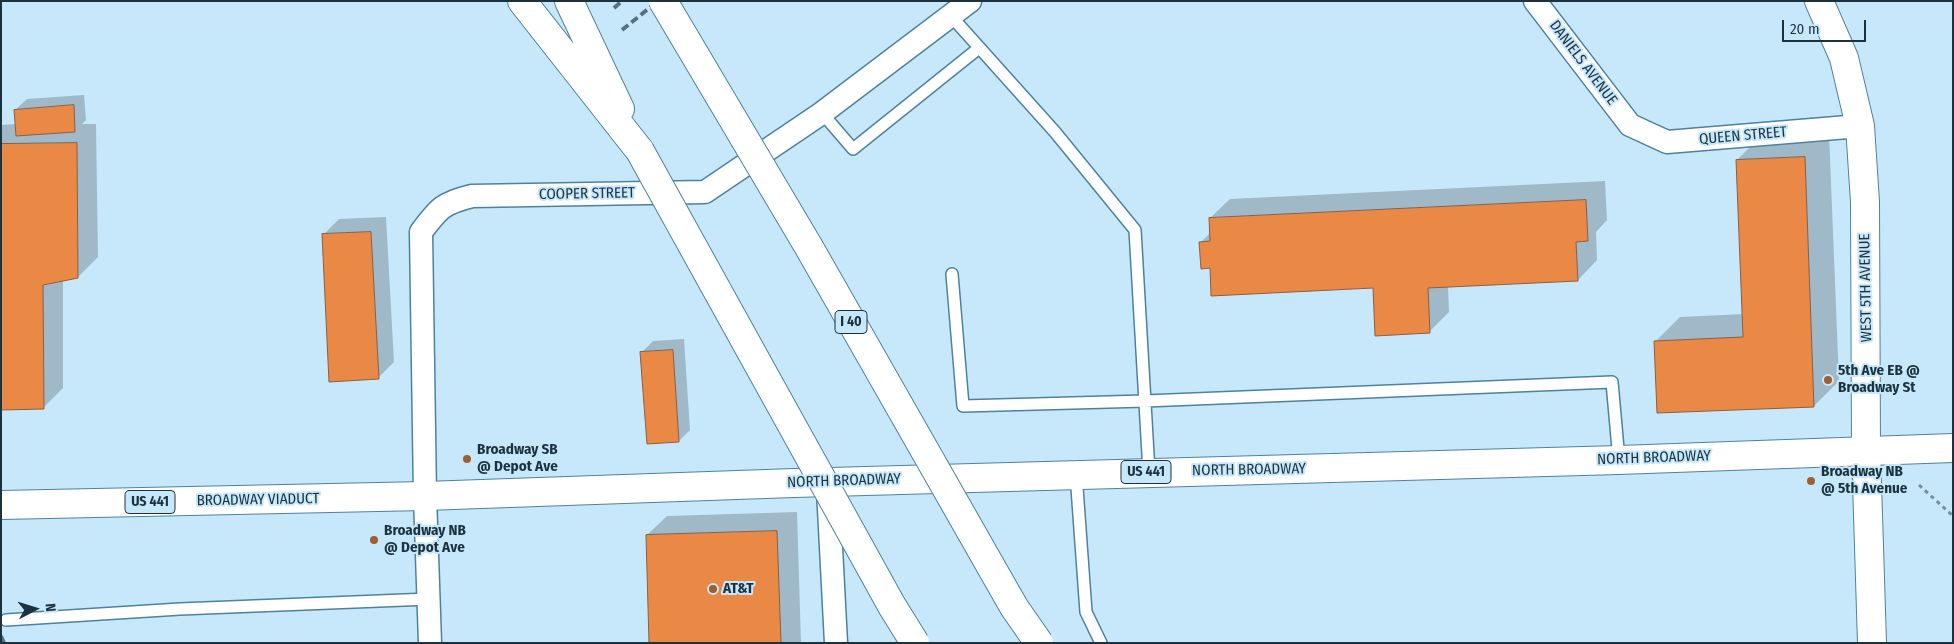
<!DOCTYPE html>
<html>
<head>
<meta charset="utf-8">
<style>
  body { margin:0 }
  #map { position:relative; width:1954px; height:644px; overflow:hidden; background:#c7e8fb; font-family:"Fira Sans Condensed",sans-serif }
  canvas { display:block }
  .frame { position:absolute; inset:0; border:2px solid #1c333f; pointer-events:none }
  .north { position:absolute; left:10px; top:584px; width:50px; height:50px; -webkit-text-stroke:4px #c7e8fb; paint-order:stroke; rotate:85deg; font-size:14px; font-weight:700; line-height:20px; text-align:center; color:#1c333f }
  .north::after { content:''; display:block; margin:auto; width:18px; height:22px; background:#1c333f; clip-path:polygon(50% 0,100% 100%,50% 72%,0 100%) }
  .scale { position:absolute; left:1782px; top:20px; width:84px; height:22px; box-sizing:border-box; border:2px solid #1c333f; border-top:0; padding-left:6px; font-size:15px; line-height:18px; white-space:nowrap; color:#1c333f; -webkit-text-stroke:4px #c7e8fb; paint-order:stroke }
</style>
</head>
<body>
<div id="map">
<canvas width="1954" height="644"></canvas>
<div class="frame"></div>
<div class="north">N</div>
<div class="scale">20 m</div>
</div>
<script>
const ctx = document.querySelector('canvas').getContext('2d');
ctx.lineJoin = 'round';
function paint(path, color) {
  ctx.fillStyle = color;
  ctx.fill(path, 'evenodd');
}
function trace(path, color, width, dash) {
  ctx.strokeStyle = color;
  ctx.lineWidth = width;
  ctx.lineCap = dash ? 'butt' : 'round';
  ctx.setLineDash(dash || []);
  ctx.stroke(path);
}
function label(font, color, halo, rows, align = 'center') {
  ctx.font = font + ' "Fira Sans Condensed",sans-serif';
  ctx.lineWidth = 4;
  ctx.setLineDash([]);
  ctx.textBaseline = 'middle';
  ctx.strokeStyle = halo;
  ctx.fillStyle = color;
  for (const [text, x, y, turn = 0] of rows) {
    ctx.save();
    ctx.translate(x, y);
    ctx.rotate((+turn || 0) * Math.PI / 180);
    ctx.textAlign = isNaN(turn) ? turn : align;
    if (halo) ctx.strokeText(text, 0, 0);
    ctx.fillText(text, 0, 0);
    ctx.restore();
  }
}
paint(new Path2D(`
  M84,95L86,120L82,124H96L98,257L78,277L63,280V388L43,408H1V125L16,124L15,110L27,99Z
  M1829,133L1839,381L1814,406L1656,341L1680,317L1744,314L1737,160L1762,135Z
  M1605,181L1607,220L1596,232L1597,260L1578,280L1448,286L1449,312L1429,332L1374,287L1211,267L1201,242L1211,232L1210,218L1230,199Z
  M386,217L394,362L378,378L323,235L339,219Z
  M684,339L690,430L679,441L642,352L653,341Z
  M797,512L801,643H650L647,535L667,516Z`), '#0003');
const building = new Path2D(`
  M74,105L75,132L16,136L14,110Z
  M77,143L78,278L43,285L44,409L1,410V144Z
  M1805,157L1814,407L1657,413L1654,341L1743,337L1736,160Z
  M1586,200L1588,241L1576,242L1578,281L1428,288L1430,333L1375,336L1373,288L1211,296L1210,268L1201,269L1199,242L1210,241L1209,218Z
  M371,232L379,379L329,382L322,234Z
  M673,350L679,442L647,444L640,352Z
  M777,531L781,643H649L646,535Z`);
paint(building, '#ea8946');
trace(building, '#8a5e41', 1);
const service = new Path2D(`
  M951,16L1055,132L1135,230L1149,472
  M822,113L853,149L979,48
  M952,274L963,406L1145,401L1612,382L1619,460
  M1076,474L1086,612L1101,643
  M6,620L180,609L429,599`);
const minor = new Path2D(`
  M1535,1L1630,125L1667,142L1860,126
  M828,490L836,643
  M430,643L425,496L421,232C439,208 443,203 472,196L705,192L822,113L970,1`);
const tertiary = new Path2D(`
  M1819,1L1844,58L1860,126L1865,202L1866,451`);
const secondary = new Path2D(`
  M1866,451L1872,643`);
const primary = new Path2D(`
  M1,505L425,496L794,483L1619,460L1953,448`);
const motorway = new Path2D(`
  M522,1L640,151
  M569,1L620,109`);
trace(service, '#4d829f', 14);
trace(minor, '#4d829f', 25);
trace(tertiary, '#4d829f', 30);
trace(secondary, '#4d829f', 30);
trace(primary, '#4d829f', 30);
trace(motorway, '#4d829f', 30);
trace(new Path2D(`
  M1919,485L1953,516`), '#738f9e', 3, [4, 4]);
trace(service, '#fff', 11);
trace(minor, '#fff', 22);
trace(tertiary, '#fff', 28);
trace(secondary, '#fff', 28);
trace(primary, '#fff', 28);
trace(motorway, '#fff', 28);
trace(new Path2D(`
  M614,8L622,1
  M622,30L658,1
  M1,636L4,643`), '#577180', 4, [8, 4]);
const motorwayBridge = new Path2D(`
  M663,1L810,249L1014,607L1039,643
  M640,151L892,606L915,643`);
trace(motorwayBridge, '#4d829f', 30, []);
trace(motorwayBridge, '#fff', 28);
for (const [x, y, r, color] of [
  [1828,380,5,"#a05d2d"],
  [467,459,5,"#a05d2d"],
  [1811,481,5,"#a05d2d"],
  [374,540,5,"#a05d2d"],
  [713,589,5,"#a05d2d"]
]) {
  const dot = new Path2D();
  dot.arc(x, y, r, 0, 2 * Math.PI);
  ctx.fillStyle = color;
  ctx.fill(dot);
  trace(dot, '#c7e8fb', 2);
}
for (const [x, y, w] of [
  [851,322,32],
  [1146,472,50],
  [150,502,50]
]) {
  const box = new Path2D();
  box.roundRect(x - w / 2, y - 11.5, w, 23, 4);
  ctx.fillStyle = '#c7e8fb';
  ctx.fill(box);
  trace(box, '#1c333f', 1);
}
label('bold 14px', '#1c333f', null, [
  ["I 40",851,322],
  ["US 441",1146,472],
  ["US 441",150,502]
]);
label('15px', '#1c333f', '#c7e8fb', [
  ["DANIELS AVENUE",1583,63,53],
  ["QUEEN STREET",1743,136,-5],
  ["COOPER STREET",587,194,-1],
  ["WEST 5TH AVENUE",1866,288,-91],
  ["NORTH BROADWAY",1654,458,-2],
  ["NORTH BROADWAY",1249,470,-1],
  ["NORTH BROADWAY",844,481,-2],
  ["BROADWAY VIADUCT",258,500,-1]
]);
label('bold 15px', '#1c333f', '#c7e8fb', [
  ["5th Ave EB @",1838,371],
  ["Broadway St",1838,388],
  ["Broadway SB",477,450],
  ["@ Depot Ave",477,467],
  ["Broadway NB",1821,472],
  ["@ 5th Avenue",1821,489],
  ["Broadway NB",384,531],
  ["@ Depot Ave",384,548],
  ["AT&T",723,589]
], 'left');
</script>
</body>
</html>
